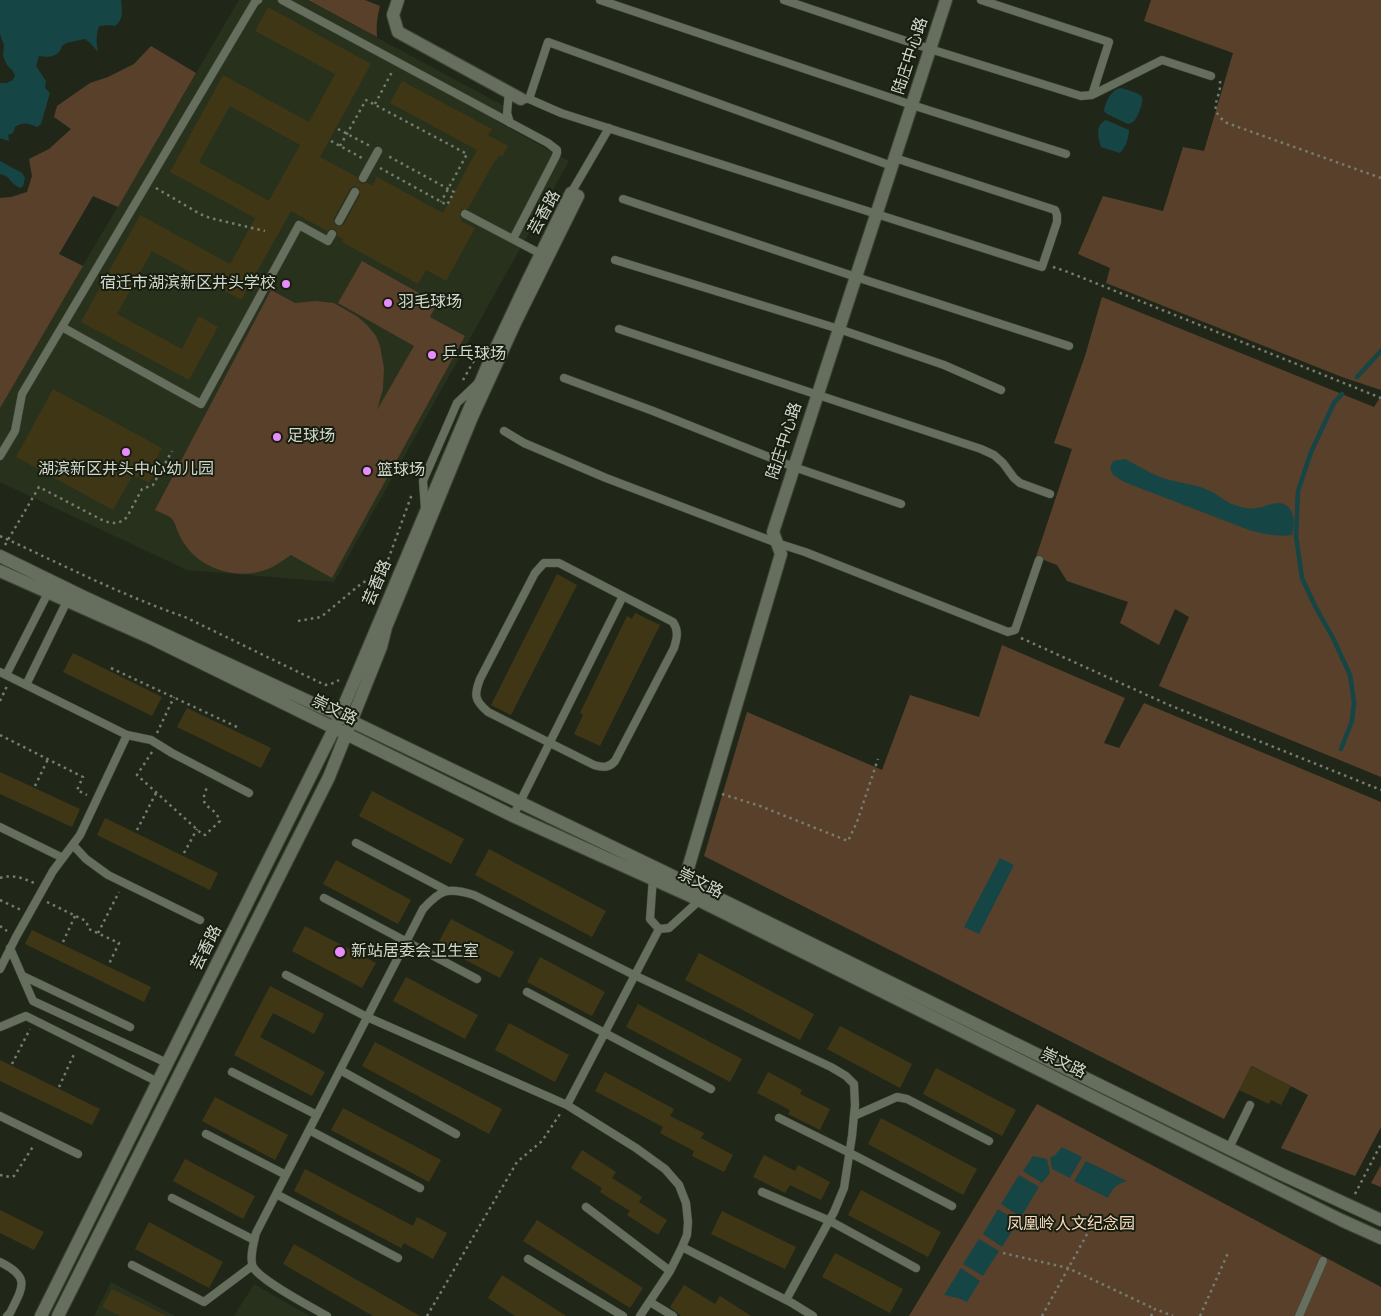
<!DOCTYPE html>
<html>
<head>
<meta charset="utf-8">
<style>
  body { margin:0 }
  canvas { display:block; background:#202718 }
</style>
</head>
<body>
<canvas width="1381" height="1316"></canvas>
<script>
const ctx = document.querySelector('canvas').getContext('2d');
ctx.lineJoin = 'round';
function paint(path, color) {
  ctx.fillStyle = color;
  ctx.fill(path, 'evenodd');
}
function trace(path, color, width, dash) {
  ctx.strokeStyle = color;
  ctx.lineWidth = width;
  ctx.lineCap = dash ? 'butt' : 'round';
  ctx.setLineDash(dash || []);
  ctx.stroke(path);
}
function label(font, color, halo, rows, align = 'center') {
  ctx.font = font + ' "Sofia Sans Condensed","Noto Sans SC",sans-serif';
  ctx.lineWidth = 4;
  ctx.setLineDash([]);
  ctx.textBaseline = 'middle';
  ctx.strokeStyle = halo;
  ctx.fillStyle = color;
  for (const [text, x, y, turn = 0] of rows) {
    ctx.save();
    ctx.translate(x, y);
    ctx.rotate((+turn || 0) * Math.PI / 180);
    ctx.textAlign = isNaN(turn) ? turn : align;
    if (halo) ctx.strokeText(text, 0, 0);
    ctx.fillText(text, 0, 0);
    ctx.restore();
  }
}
paint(new Path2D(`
  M239,0H307L504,106L496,121L569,161L334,582L187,570L0,482V407Z
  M111,1282L175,1316H94Z
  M254,1284L309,1316H234Z`), '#28311c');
paint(new Path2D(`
  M308,0H365L380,6C377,17 376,26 377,37Z
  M1151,0H1381V390L1342,377L1106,283L1110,268L1078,254L1103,196L1163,211L1183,147L1204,151L1233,53L1144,21Z
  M151,46L196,73L118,207L93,196L59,254L83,266L0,408V198L11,197L27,192L32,176L29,159L49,149L71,129L54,117L57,106L90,83L108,77L134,64Z
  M362,261L437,303L430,317L465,336L332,578L291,555C283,560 276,566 268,569C241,580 207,571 189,550C184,544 180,537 177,530C176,527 175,522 172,519C169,515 160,513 155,510L271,290L295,303L316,301L334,303L358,317L367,325L376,336L380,346L384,368L383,389L377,410L414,346L338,303Z
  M1102,297L1374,407L1381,396V777L1159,686L1189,617L1175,609L1159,645L1120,623L1128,602L1067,581L1057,565L1036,557L1072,449L1054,443L1085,356Z
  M1002,645L1125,698L1104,743L1119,748L1144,703L1381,802V1127L1355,1176L1281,1148L1308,1095L1252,1066L1224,1119L704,856L747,712L882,770L910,695L979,717Z
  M1037,1104L1381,1287V1316H909Z
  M1381,1165V1187L1371,1183Z`), '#59402b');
paint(new Path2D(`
  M0,0H121C122,11 124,19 115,26L110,25L99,26C96,35 96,43 98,52L90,43L85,39L66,43L62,46C59,57 48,58 39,56L36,66L46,81L45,88L50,93L41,124L37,127C28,123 23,122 15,127L13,133L8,135L9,141L0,138V83H7L13,80L15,75L12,70L7,65L3,56L4,45L0,34Z
  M1120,88C1125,89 1140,93 1142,97C1144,102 1138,116 1135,120C1133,123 1131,123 1128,124L1107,114L1104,111C1105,103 1111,90 1120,88Z
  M1106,120L1129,130C1129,138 1125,148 1120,153L1101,147C1098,137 1095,125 1106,120Z
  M0,161L22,173L25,178L23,186L20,188C9,183 12,177 0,174Z
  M1125,459C1137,465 1148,472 1160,477C1176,483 1193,483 1208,490C1218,494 1225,502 1235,505C1242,508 1251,509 1258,508C1268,506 1278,499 1287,506C1295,512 1295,526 1292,535C1276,537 1264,534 1249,530L1124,482L1113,475L1110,468L1113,461L1118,460Z
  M1000,858L1014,865L979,934L964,927Z
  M1062,1147L1082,1157L1070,1178L1052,1169L1050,1158L1055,1155Z
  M1033,1156L1047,1159L1050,1173L1042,1183L1023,1171Z
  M1086,1161L1127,1181C1117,1184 1112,1188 1108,1198L1074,1181Z
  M1019,1175L1039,1187L1021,1217L1001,1204Z
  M998,1209L1018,1222L1002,1247L983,1234Z
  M979,1239L999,1251L983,1276L963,1264Z
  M961,1268L980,1281L967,1302L958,1298L944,1295Z`), '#164545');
trace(new Path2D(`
  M1357,377L1381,351
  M1341,749L1352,721L1354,702L1350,675L1333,638L1315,606L1302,578L1296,536L1298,491L1311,452L1334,403L1342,394`), '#164545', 4.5);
paint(new Path2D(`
  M268,7L371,64L320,157L357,177L360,183L364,184L366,182L372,186L377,177L443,213L477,150L390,103L402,81L492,129L488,135L508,146L502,157L499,155L496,161L495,160L468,209H462L460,212V217L462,219L461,221L475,228L446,281L426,270L418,284L342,242L343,239L337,236V232L334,229H330L327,231L291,211L241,300L152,251L117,314L182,349L199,316L218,327L189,380L81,322L140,215L230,264L255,218L170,172L223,75L309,122L335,74L255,31ZM230,106L300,145L269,201L199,162ZM354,186L360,189V195L344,224L341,226H337L334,223V218L350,189Z
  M53,389L162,448L155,461L160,463L149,483L133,475L113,510L16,457Z
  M557,574L577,585L511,715L491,705Z
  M635,613L660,625L600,746L574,734L583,715L580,713L627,616L632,619Z
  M73,653L162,697L152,716L63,672Z
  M187,708L271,748L261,768L177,727Z
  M0,772L80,809L72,827L0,794Z
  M372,791L464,839L451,864L359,816Z
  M105,818L218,873L210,890L97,835Z
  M489,849L606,911L592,937L475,875Z
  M336,860L411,900L398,924L323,884Z
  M451,919L514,952L500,978L437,945Z
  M305,926L376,963L362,988L292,951Z
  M32,930L151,987L144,1002L25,944Z
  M699,953L814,1014L800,1040L685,980Z
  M540,957L605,992L592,1016L527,982Z
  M406,977L478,1015L465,1039L393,1001Z
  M270,986L324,1014L314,1034L273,1013L260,1037L325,1072L312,1096L234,1055Z
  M638,1004L742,1059L730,1082L626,1027Z
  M509,1023L569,1055L555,1082L495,1050Z
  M840,1026L912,1064L900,1088L827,1049Z
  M375,1042L502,1109L489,1134L362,1066Z
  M0,1060L100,1109L92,1125L0,1081Z
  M1251,1066L1291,1086L1281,1105L1271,1100L1269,1104L1239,1090Z
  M936,1068L1016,1110L1002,1136L923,1094Z
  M605,1072L674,1109L670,1116L704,1133L701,1138L733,1155L724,1172L692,1156L694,1151L660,1133L663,1127L595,1091Z
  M768,1072L802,1090L800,1094L830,1109L820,1130L788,1114L790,1110L757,1093Z
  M215,1097L288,1135L275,1160L202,1121Z
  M343,1108L441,1160L429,1182L331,1130Z
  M881,1118L977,1169L963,1195L868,1144Z
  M582,1150L616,1172L612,1178L642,1197L639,1202L667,1220L658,1235L627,1215L630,1211L600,1192L602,1188L571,1168Z
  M764,1155L795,1171L798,1165L830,1182L821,1200L790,1185L785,1193L753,1177Z
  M185,1159L255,1196L243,1219L173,1181Z
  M305,1169L413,1226L417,1217L447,1233L433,1259L404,1243L401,1248L294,1191Z
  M861,1190L941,1232L928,1257L848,1215Z
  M0,1210L44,1232L34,1250L0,1233Z
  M722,1211L796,1247L785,1269L711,1234Z
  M537,1220L643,1288L630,1308L523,1241Z
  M149,1222L223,1262L209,1288L135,1249Z
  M294,1244L420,1316H373L283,1264Z
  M835,1253L903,1289L890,1313L822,1277Z
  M502,1275L566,1316H515L488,1298Z
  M684,1285L715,1304L720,1296L751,1316H681L670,1307Z
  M112,1289L167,1316H120L102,1307Z`), '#3f3616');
const service = new Path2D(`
  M282,0L548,143L557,150V153L555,158L513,239
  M600,0L912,105L1066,154
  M784,0L930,49L1081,96L1092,95L1162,60L1211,76
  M981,0L1109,42L1092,95
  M509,92L507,113L510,123
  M526,99H529L548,42L892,166
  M529,99L561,113L1042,267L1057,222V215L1055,210L895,158
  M363,178L378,151
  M571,193L609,128
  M623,199L856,277L1069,346
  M465,214L543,255
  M339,221L355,192
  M615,260L839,329L944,365L1001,390
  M62,327L201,404L299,225L328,241L332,234
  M619,329L981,449L994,455L1003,463L1014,478L1020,483L1050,494
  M564,378L653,411L794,467L901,504
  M504,431L524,443L606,478L777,543L805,552L1008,632L1015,630L1039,560
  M0,456L15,431L22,394L255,2L258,0
  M425,509L423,481L457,403L477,384
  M544,563H559L673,622C679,631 677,638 674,648L615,761C608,769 602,767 594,765L488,712C474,700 474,695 480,679L535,573Z
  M0,672L127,735L80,835L53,871L16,937L0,969
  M6,675L49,591
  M26,685L68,599
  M127,735L151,740L172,753L249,793
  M513,816L623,596
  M0,827L63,858
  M356,843L446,890
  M73,845L86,859L108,875L200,920
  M653,877L650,919L659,929L669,928L701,899
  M324,898L477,979
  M10,948L33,1001L167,1063
  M286,975L367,1017L567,1105L636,1148L665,1169L679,1185L686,1203L688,1222L687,1235L682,1247L670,1271L640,1316
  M23,976L130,1027
  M527,992L711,1089
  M0,1027L26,1016L158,1082
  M340,1070L456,1134
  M232,1072L317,1115
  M567,1105L659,929
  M0,1116L78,1154
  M854,1116L897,1097L907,1099L989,1141
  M779,1118L850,1153L952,1206
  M309,1130L420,1188
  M206,1134L286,1175
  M1229,1148L1250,1105
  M762,1192L830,1221L916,1268
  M276,1194L398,1258
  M172,1198L254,1240
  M586,1207L670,1271
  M682,1247L792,1303L813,1316
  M528,1259L623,1316
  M0,1262C31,1277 23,1287 10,1313L7,1316
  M132,1265L204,1302L252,1266
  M650,1302L673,1316
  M327,1316C311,1307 261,1281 253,1267C249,1258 254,1242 256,1233L423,909C441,889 448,887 474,895L634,975L831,1067L846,1076L854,1084L855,1105L852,1136L844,1188L834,1212L786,1300
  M1299,1316L1323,1261`);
const minor = new Path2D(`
  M398,0L393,15L398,32L521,99
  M686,892L684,882L781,554L773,532L946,0`);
const tertiary = new Path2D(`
  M0,556L84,597L351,721L706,892L1279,1173L1381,1220
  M0,571L151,638L513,816L686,894L1341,1220L1381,1238
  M41,1316L334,729L487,367L528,280L571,193L578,196L516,321L472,417L386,627L381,647L329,777L58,1316`);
trace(service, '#3e4439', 9);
trace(minor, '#3e4439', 14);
trace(tertiary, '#3e4439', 14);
trace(new Path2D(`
  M1220,81C1222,99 1205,108 1227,123L1381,178
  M375,104L393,70
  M338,129L370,146
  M331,141L362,158
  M340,146L366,100L467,154L441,202
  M380,168L447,205L454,192L388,156
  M156,188L200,214L210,218L265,231
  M1053,267L1068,272L1381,398
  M463,380L476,357
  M0,536C61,564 121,595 185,617L325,685L334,683L339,680
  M5,545L39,487L104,521C113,524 120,524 127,517L142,489L153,485L172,451
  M377,590L412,494
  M298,621L321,617L362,583L375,577L382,576
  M1021,638L1169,705L1381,790
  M111,668L239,728
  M0,701L7,686
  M157,733L174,697
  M0,735L83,777L77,790L87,795
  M152,752L137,775L202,834L205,835L220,821C213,802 196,811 208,785
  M35,786L48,759
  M722,794L760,806L848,841L857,822L878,759
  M137,830L156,793
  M184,853L197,829
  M0,878C12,874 23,878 34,883
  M0,900L21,910
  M47,902L86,921L89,929L119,943L109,964
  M0,926L7,931
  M98,933L119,892
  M63,942L75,916
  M12,1064L30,1029
  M59,1087L75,1052
  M0,1175L10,1177L14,1176L34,1145
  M1355,1194L1381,1144
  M1003,1253L1068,1268L1155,1309
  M427,1316L517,1162L542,1141L560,1114
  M1042,1316L1097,1216
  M1151,1316L1155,1309L1173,1316
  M1200,1316L1228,1253`), '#767c70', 2.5, [2.5, 4]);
trace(service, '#666e5d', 8);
trace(minor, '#666e5d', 12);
trace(tertiary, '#666e5d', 12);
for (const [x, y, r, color] of [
  [286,284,5,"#e98dfe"],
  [388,303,5,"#e98dfe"],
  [432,355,5,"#e98dfe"],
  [277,437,5,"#e98dfe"],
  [126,452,5,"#e98dfe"],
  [367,471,5,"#e98dfe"],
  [340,952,6,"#e98dfe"]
]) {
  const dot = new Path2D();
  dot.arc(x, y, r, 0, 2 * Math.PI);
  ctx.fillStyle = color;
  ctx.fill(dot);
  trace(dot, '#171e0f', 2);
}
label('16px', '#d3d8ce', '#171e0f', [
  ["陆庄中心路",911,56,-72],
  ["芸香路",545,213,-61],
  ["陆庄中心路",785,441,-72],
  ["芸香路",378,583,-67],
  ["崇文路",334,711,26],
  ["崇文路",700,884,26],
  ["芸香路",207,948,-63],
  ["崇文路",1063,1064,26]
]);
label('16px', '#d3d8ce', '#171e0f', [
  ["宿迁市湖滨新区井头学校",276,284,"right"],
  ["羽毛球场",398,303],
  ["乒乓球场",442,355],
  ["足球场",287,437],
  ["湖滨新区井头中心幼儿园",126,470,"center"],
  ["篮球场",377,471],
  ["新站居委会卫生室",351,952]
], 'left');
label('16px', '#fadbc2', '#171e0f', [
  ["凤凰岭人文纪念园",1071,1225]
]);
</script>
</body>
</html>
